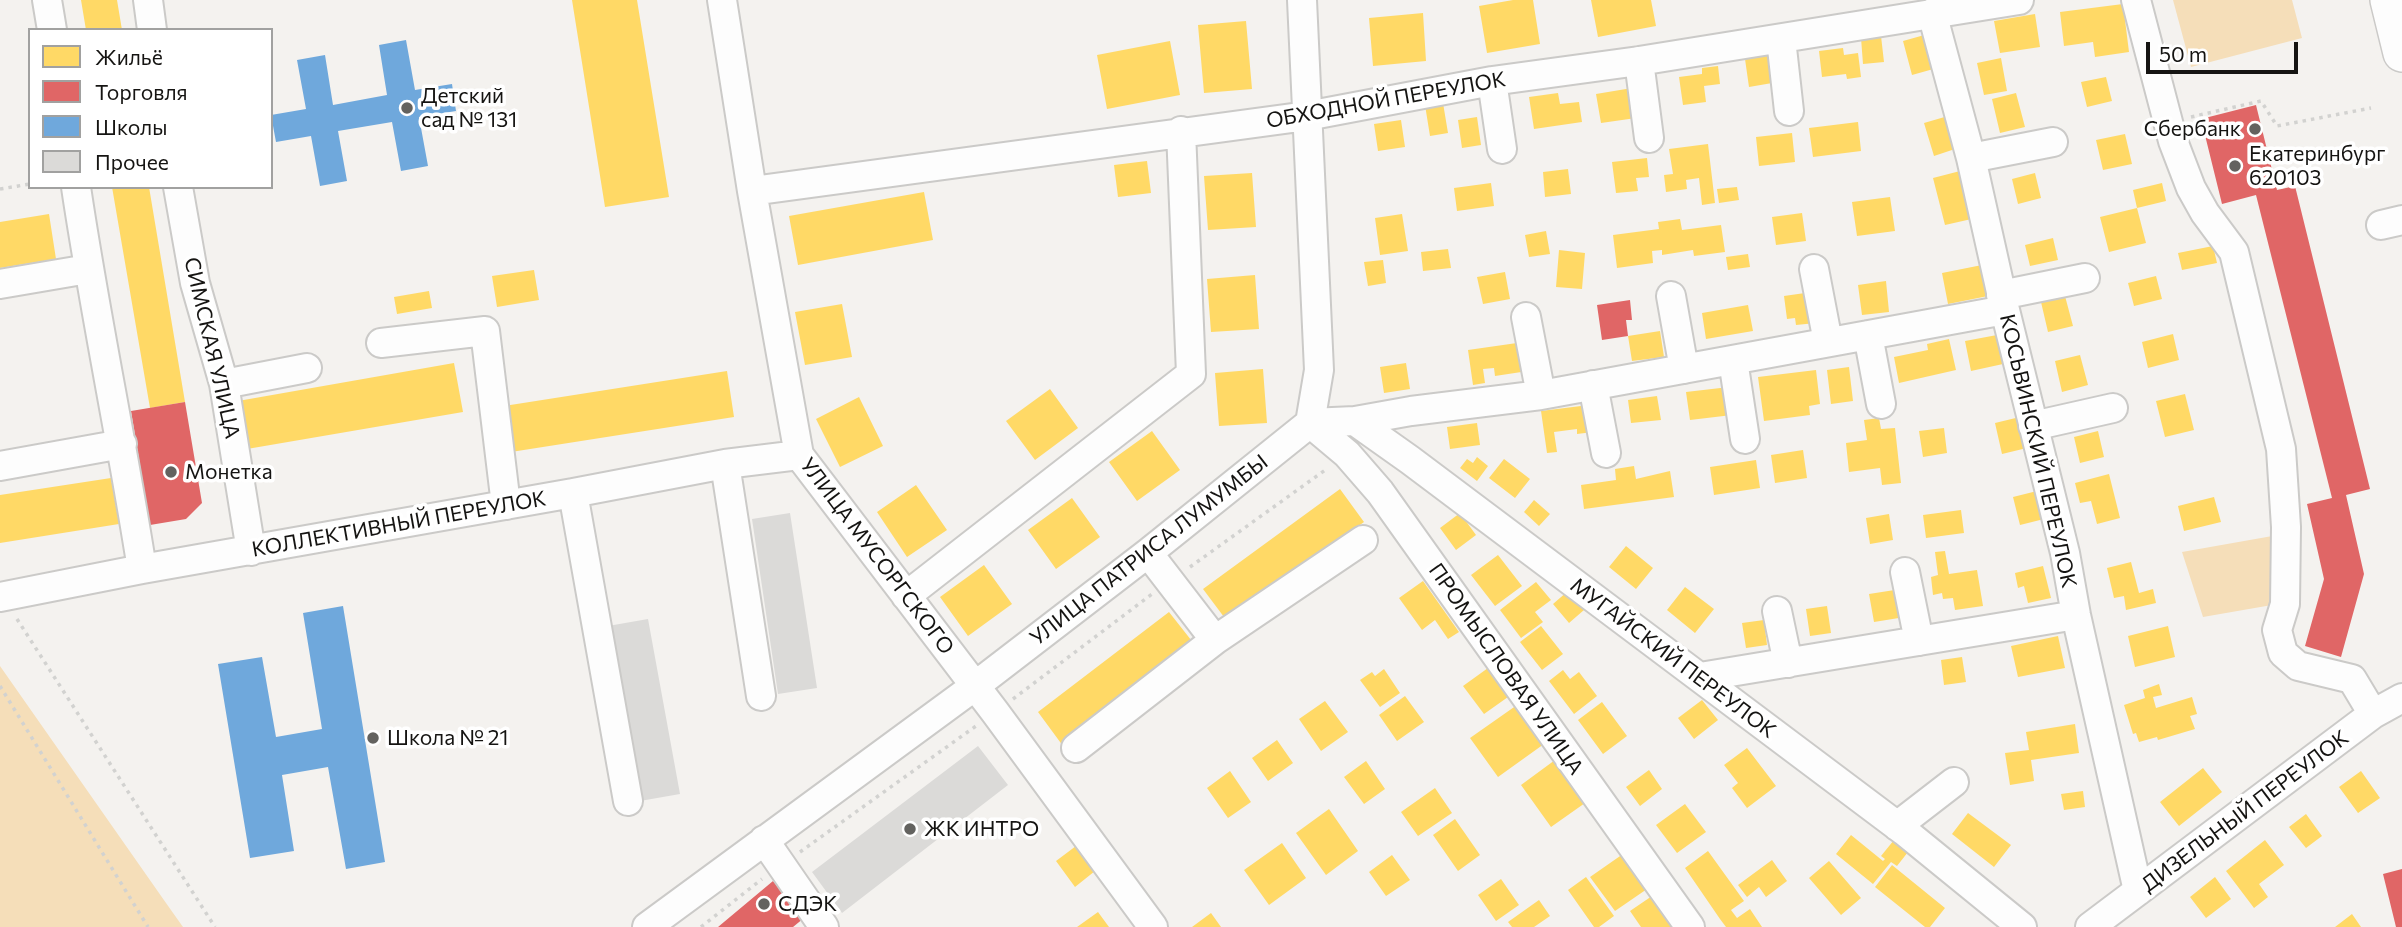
<!DOCTYPE html>
<html>
<head>
<meta charset="utf-8">
<style>
  body { margin:0 }
  #map { position:relative; width:2402px; height:927px; overflow:hidden; background:#f4f2ef; font-family:Commissioner,sans-serif }
  canvas { display:block }
  .legend { position:absolute; left:28px; top:28px; width:245px; height:161px; box-sizing:border-box; background:#fff; border:2px solid #a1a1a0; margin:0; padding:9px 12px; list-style:none; font-size:21px; color:#151412 }
  .legend li { display:flex; align-items:center; gap:14px; height:35px }
  .legend b { width:35px; border:2px solid #a1a1a0 }
  .scale { position:absolute; left:2146px; top:42px; width:152px; height:32px; box-sizing:border-box; border:4px solid #151412; border-top:0; padding-left:9px; font-size:21px; line-height:24px; white-space:nowrap; color:#151412; -webkit-text-stroke:5px #fff; paint-order:stroke }
</style>
</head>
<body>
<div id="map">
<canvas width="2402" height="927"></canvas>
<ul class="legend">
<li><b style="height:19px;background:#ffd966"></b>Жильё</li>
<li><b style="height:19px;background:#e06666"></b>Торговля</li>
<li><b style="height:19px;background:#6fa8dc"></b>Школы</li>
<li><b style="height:19px;background:#dbdad8"></b>Прочее</li>
</ul>
<div class="scale">50 m</div>
</div>
<script>
const ctx = document.querySelector('canvas').getContext('2d');
ctx.lineJoin = 'round';
function paint(path, color) {
  ctx.fillStyle = color;
  ctx.fill(path, 'evenodd');
}
function trace(path, color, width, dash) {
  ctx.strokeStyle = color;
  ctx.lineWidth = width;
  ctx.lineCap = dash ? 'butt' : 'round';
  ctx.setLineDash(dash || []);
  ctx.stroke(path);
}
function label(font, color, halo, rows, align = 'center') {
  ctx.font = font + ' Commissioner,sans-serif';
  ctx.lineWidth = 7;
  ctx.setLineDash([]);
  ctx.textBaseline = 'middle';
  ctx.strokeStyle = halo;
  ctx.fillStyle = color;
  for (const [text, x, y, turn = 0] of rows) {
    ctx.save();
    ctx.translate(x, y);
    ctx.rotate((+turn || 0) * Math.PI / 180);
    ctx.textAlign = isNaN(turn) ? turn : align;
    if (halo) ctx.strokeText(text, 0, 0);
    ctx.fillText(text, 0, 0);
    ctx.restore();
  }
}
paint(new Path2D(`
  M2173,0H2292L2302,38L2191,67Z
  M2278,535L2272,605L2203,617L2182,552Z
  M0,666L166,903L183,927H0Z`), '#f5deb9');
paint(new Path2D(`
  M81,0H117L122,30H86Z
  M572,0H637L669,197L605,207Z
  M1513,0H1533L1540,44L1487,53L1479,6Z
  M1591,0H1651L1656,26L1598,37Z
  M2123,4L2129,52L2095,57L2093,42L2064,46L2060,12Z
  M1423,13L1426,61L1373,66L1369,18Z
  M2035,14L2040,47L2000,53L1994,21Z
  M1246,21L1252,89L1204,93L1198,25Z
  M1928,34L1937,68L1912,75L1903,41Z
  M1881,36L1884,62L1863,64L1861,38Z
  M1170,41L1180,95L1107,109L1097,55Z
  M1843,48L1844,55L1858,53L1861,77L1847,79L1846,74L1822,77L1819,51Z
  M1774,55L1778,82L1749,87L1745,59Z
  M2001,58L2007,91L1984,95L1977,63Z
  M1718,66L1720,84L1704,86L1706,102L1683,105L1679,77L1702,74V68Z
  M2106,77L2112,101L2087,107L2081,82Z
  M1632,88L1636,118L1601,123L1596,94Z
  M1558,93L1560,104L1579,102L1582,122L1534,129L1529,97Z
  M2016,93L2025,127L2000,133L1992,99Z
  M1443,103L1448,133L1430,136L1425,105Z
  M1948,116L1958,148L1934,156L1924,123Z
  M1477,117L1481,145L1462,148L1458,120Z
  M1401,120L1405,147L1378,151L1374,124Z
  M1858,122L1861,151L1813,157L1809,128Z
  M1792,133L1795,162L1759,166L1756,137Z
  M2125,134L2132,164L2103,170L2096,140Z
  M1708,144L1715,203L1702,205L1699,178L1686,180L1687,189L1666,192L1664,175L1673,174L1669,149Z
  M1647,158L1649,177L1636,178L1638,191L1616,193L1612,162Z
  M1147,161L1151,193L1118,197L1114,165Z
  M1568,169L1571,194L1545,197L1543,172Z
  M1964,170L1976,218L1945,225L1933,178Z
  M1252,173L1256,227L1208,230L1204,176Z
  M2035,173L2041,198L2018,204L2012,179Z
  M1491,183L1494,206L1457,211L1454,188Z
  M2162,183L2166,201L2137,208L2133,190Z
  M112,187H149L185,402L150,408Z
  M1737,187L1739,200L1719,203L1717,189Z
  M924,192L933,240L798,265L789,216Z
  M1890,197L1895,231L1857,236L1852,202Z
  M2137,208L2146,243L2109,252L2100,217Z
  M1802,213L1806,241L1776,245L1772,217Z
  M49,214L56,259L0,268V222Z
  M1402,214L1408,251L1380,255L1375,218Z
  M1680,219L1682,230L1721,225L1725,252L1694,256L1693,250L1662,255V250L1652,251L1653,263L1617,268L1613,235L1659,229L1658,222Z
  M1546,231L1550,254L1529,257L1525,235Z
  M2053,238L2058,260L2030,266L2025,245Z
  M2213,246L2217,263L2182,270L2178,253Z
  M1448,249L1451,268L1423,271L1421,252Z
  M1559,250L1585,253L1582,289L1556,287Z
  M1748,254L1750,267L1728,270L1726,257Z
  M1383,260L1386,283L1368,286L1364,262Z
  M1987,264L1993,295L1948,304L1942,273Z
  M534,270L539,300L497,307L492,276Z
  M1505,272L1510,299L1483,304L1477,277Z
  M1255,275L1259,329L1211,332L1207,279Z
  M2156,276L2162,299L2134,306L2128,283Z
  M1886,281L1889,312L1862,315L1858,285Z
  M429,291L432,308L397,314L394,297Z
  M1812,292L1816,323L1796,325L1795,318L1787,319L1784,296Z
  M2065,296L2073,326L2048,332L2041,302Z
  M842,304L852,357L805,365L795,312Z
  M1748,305L1753,331L1706,339L1702,313Z
  M1660,331L1664,357L1632,361L1628,336Z
  M2173,334L2179,360L2148,368L2142,342Z
  M1997,335L2003,364L1971,371L1965,341Z
  M1949,339L1956,370L1899,383L1894,357L1928,350L1927,344Z
  M1524,342L1528,371L1495,376L1494,368L1483,369L1485,383L1473,385L1468,350Z
  M2080,355L2088,385L2062,392L2055,361Z
  M454,363L463,412L247,449L238,401Z
  M1406,363L1410,389L1384,393L1380,367Z
  M1849,367L1853,401L1831,404L1827,370Z
  M1263,369L1267,423L1219,426L1215,373Z
  M1816,370L1820,404L1809,406L1810,415L1764,421L1758,377Z
  M727,371L734,417L511,452L504,406Z
  M1729,387L1732,415L1690,420L1686,392Z
  M1050,389L1078,428L1035,460L1006,421Z
  M2185,394L2194,430L2165,437L2156,401Z
  M1657,396L1661,420L1631,423L1628,400Z
  M859,397L883,446L840,467L816,419Z
  M1589,405L1593,432L1577,434V429L1554,432L1557,452L1547,453L1541,411Z
  M2024,416L2031,447L2002,454L1995,423Z
  M1879,418L1881,429L1895,428L1901,483L1882,485L1880,468L1849,472L1846,443L1867,440L1864,420Z
  M1477,423L1480,445L1450,449L1447,427Z
  M1944,428L1947,453L1923,457L1919,431Z
  M1152,431L1180,470L1137,501L1109,462Z
  M2098,431L2104,457L2080,463L2074,437Z
  M1803,450L1807,478L1775,483L1771,455Z
  M1477,457L1488,466L1477,481L1460,468L1467,459L1473,463Z
  M1504,459L1530,479L1515,498L1489,478Z
  M1756,460L1760,488L1714,495L1710,467Z
  M1634,466L1636,479L1670,471L1674,497L1584,509L1581,485L1616,480L1615,469Z
  M2109,474L2120,518L2097,524L2091,501L2080,503L2075,483Z
  M111,478L119,524L0,543V495Z
  M916,485L947,530L907,557L877,512Z
  M1340,489L1364,522L1227,621L1203,589Z
  M2041,490L2048,518L2020,525L2013,497Z
  M2214,497L2221,522L2184,531L2178,506Z
  M1072,498L1100,537L1056,569L1028,530Z
  M1534,500L1550,514L1539,526L1524,512Z
  M1961,510L1964,533L1926,538L1923,515Z
  M1460,513L1476,535L1456,550L1440,528Z
  M1889,514L1893,540L1870,544L1866,518Z
  M1626,546L1653,568L1636,589L1609,567Z
  M1945,551L1949,574L1977,570L1983,606L1955,610L1953,598L1943,599L1942,593L1933,595L1931,577L1938,575L1935,552Z
  M1498,555L1522,586L1495,606L1471,575Z
  M2131,562L2139,593L2153,589L2156,603L2126,610L2124,596L2114,598L2107,568Z
  M984,565L1012,604L968,636L940,597Z
  M2043,566L2051,598L2028,603L2024,586L2018,588L2015,573Z
  M1423,581L1459,632L1448,639L1435,620L1422,630L1399,598Z
  M1536,582L1551,600L1535,612L1543,622L1521,638L1500,610Z
  M1685,587L1714,609L1695,633L1667,610Z
  M1901,589L1905,617L1874,622L1869,594Z
  M1568,591L1584,610L1569,623L1553,604Z
  M1827,606L1831,633L1810,636L1806,609Z
  M1169,612L1195,645L1063,746L1038,712Z
  M1764,620L1767,645L1746,648L1742,623Z
  M1541,626L1563,654L1542,670L1520,642Z
  M2168,626L2175,657L2135,667L2128,636Z
  M2058,636L2065,668L2018,677L2011,646Z
  M1962,657L1966,682L1944,685L1941,660Z
  M1488,668L1508,697L1484,714L1463,686Z
  M1384,669L1400,693L1380,707L1360,680L1372,672L1375,676Z
  M1563,670L1570,679L1579,672L1597,696L1574,714L1549,681Z
  M2159,684L2162,695L2153,697L2156,708L2192,697L2197,714L2190,716L2195,729L2158,740L2157,737L2139,742L2136,733L2133,734L2124,705L2145,698L2143,690Z
  M1405,696L1424,722L1397,741L1379,715Z
  M1702,700L1718,720L1694,739L1678,718Z
  M1325,701L1348,732L1321,751L1299,719Z
  M1602,702L1627,736L1603,754L1578,720Z
  M1517,705L1544,744L1498,777L1470,738Z
  M2075,724L2079,753L2031,760L2034,781L2010,785L2005,753L2029,750L2026,732Z
  M1277,740L1293,763L1268,781L1252,758Z
  M1747,748L1776,786L1747,808L1732,788L1738,783L1724,765Z
  M1555,760L1585,803L1551,827L1521,785Z
  M1366,761L1385,789L1364,804L1344,777Z
  M2203,768L2222,792L2179,826L2160,802Z
  M1649,770L1662,789L1640,806L1626,787Z
  M1230,771L1251,802L1228,818L1207,788Z
  M2361,771L2380,798L2358,813L2339,787Z
  M1435,788L1452,813L1418,836L1401,812Z
  M2083,791L2085,807L2064,810L2061,794Z
  M1685,804L1706,832L1677,853L1656,825Z
  M1329,809L1358,851L1326,875L1296,833Z
  M1968,813L2011,845L1994,867L1952,834Z
  M2306,814L2322,836L2306,848L2289,827Z
  M1455,819L1480,855L1458,871L1433,835Z
  M1851,835L1883,861L1885,859L1881,856L1894,840L1908,852L1897,866L1891,862L1873,884L1836,854Z
  M2265,840L2284,865L2259,884L2268,897L2254,908L2226,871Z
  M1282,843L1306,878L1269,905L1244,870Z
  M1076,846L1095,871L1075,887L1056,861Z
  M1708,851L1744,901L1731,910L1737,918L1750,909L1762,927H1726L1720,919L1685,868Z
  M1623,854L1647,889L1615,911L1590,877Z
  M1392,855L1410,880L1386,896L1369,872Z
  M1772,860L1787,881L1766,897L1759,887L1747,897L1738,885Z
  M1829,861L1861,898L1841,915L1809,878Z
  M1892,865L1945,908L1930,927H1925L1875,887Z
  M1586,877L1614,916L1599,927H1594L1568,890Z
  M2215,877L2231,899L2206,918L2190,897Z
  M1501,879L1519,905L1496,921L1478,895Z
  M1652,896L1674,927H1641L1630,911Z
  M1539,900L1550,916L1534,927H1512L1508,922Z
  M1098,912L1109,927H1077Z
  M1211,913L1221,927H1192Z
  M2352,914L2361,927H2335Z`), '#ffd966');
paint(new Path2D(`
  M2256,105L2277,190L2295,186L2370,489L2346,495L2364,574L2341,657L2305,646L2324,579L2307,504L2332,498L2256,195L2222,204L2201,119Z
  M1630,300L1632,320H1626L1628,336L1602,340L1597,305Z
  M185,402L202,503L186,519L150,525L131,411Z
  M2402,869V927H2396L2383,874Z
  M773,881L804,918L793,927H718Z`), '#e06666');
paint(new Path2D(`
  M406,40L415,90L452,84L456,111L419,117L428,166L401,171L392,122L338,131L347,181L320,186L311,136L276,142L271,115L306,109L297,60L325,55L333,105L387,95L379,45Z
  M343,606L385,862L346,869L328,767L282,775L294,851L250,858L218,664L262,657L276,737L322,729L303,613Z`), '#6fa8dc');
paint(new Path2D(`
  M790,513L817,688L778,694L752,519Z
  M648,619L680,794L640,801L608,626Z
  M978,746L1008,785L842,913L812,872Z`), '#dbdad8');
const minor = new Path2D(`
  M47,0L52,30
  M148,0L152,30
  M722,0L752,191L799,455L995,712L1153,927
  M2136,0L2173,141L2191,188L2205,213L2234,252L2281,449L2286,527L2285,604L2277,630L2283,653L2298,666L2352,679L2373,714
  M1932,13L1971,158L2005,310L2065,553L2076,615L2138,891
  M1781,39L1789,111
  M1639,61L1649,138
  M1492,81L1502,149
  M1971,158L2053,142
  M76,187C95,315 122,441 142,569
  M178,187L195,283L224,384L251,551
  M752,191L1307,116L1492,81L1639,61L2019,0
  M2381,225L2402,220
  M1814,269L1828,342
  M0,284L88,269
  M2001,295L2085,278
  M1671,296L1684,369
  M1526,317L1541,395
  M1868,335L1881,404
  M381,343L485,331L506,505
  M1733,360L1745,439
  M224,384L307,368
  M1593,385L1606,453
  M1355,421L1411,411L1541,395L2005,310
  M1310,423L1355,421L1410,460L1904,831L2022,927
  M1310,423L1347,454L1380,492L1690,927
  M2033,426L2113,408
  M725,464L761,696
  M0,466L122,444
  M573,493L628,801
  M1905,572L1919,641
  M906,596L1191,374L1181,131
  M0,597L142,569L573,493L725,464L799,455
  M1777,611L1788,663
  M1215,640L1363,540
  M1700,677L2076,615
  M1076,748L1215,640L1148,553
  M1897,826L1954,782
  M764,840L824,927
  M647,927L975,686L1148,553L1310,423L1319,370L1302,0
  M2090,927L2373,714L2402,698`);
const major = new Path2D(`
  M2389,0L2402,53`);
trace(minor, '#cbcac8', 32);
trace(major, '#cbcac8', 40);
trace(new Path2D(`
  M2191,117L2261,101L2277,126L2371,108
  M0,189L30,184
  M1190,567L1328,468
  M17,619L215,927
  M0,686L148,927
  M1013,699L1152,594
  M800,852L976,726
  M701,927L762,879`), '#d2d2d0', 3.5, [3.5, 5]);
trace(minor, '#fdfdfd', 28);
trace(major, '#fdfdfd', 37);
for (const [x, y, r, color] of [
  [407,108,7,"#63625f"],
  [2255,129,7,"#63625f"],
  [2235,166,7,"#63625f"],
  [171,472,7,"#63625f"],
  [373,738,7,"#63625f"],
  [910,829,7,"#63625f"],
  [764,904,7,"#63625f"]
]) {
  const dot = new Path2D();
  dot.arc(x, y, r, 0, 2 * Math.PI);
  ctx.fillStyle = color;
  ctx.fill(dot);
  trace(dot, '#fff', 2.5);
}
label('21px', '#151412', '#fff', [
  ["Детский",421,96],
  ["сад № 131",421,120],
  ["Сбербанк",2241,129,"right"],
  ["Екатеринбург",2249,154],
  ["620103",2249,178],
  ["Монетка",185,472],
  ["Школа № 21",387,738],
  ["ЖК ИНТРО",924,829],
  ["СДЭК",778,904]
], 'left');
label('21px', '#151412', '#fff', [
  ["ОБХОДНОЙ ПЕРЕУЛОК",1386,100,-10],
  ["СИМСКАЯ УЛИЦА",212,348,77],
  ["КОСЬВИНСКИЙ ПЕРЕУЛОК",2038,451,77],
  ["КОЛЛЕКТИВНЫЙ ПЕРЕУЛОК",399,524,-10],
  ["УЛИЦА ПАТРИСА ЛУМУМБЫ",1149,550,-38],
  ["УЛИЦА МУСОРГСКОГО",877,556,53],
  ["МУГАЙСКИЙ ПЕРЕУЛОК",1673,658,37],
  ["ПРОМЫСЛОВАЯ УЛИЦА",1506,669,55],
  ["ДИЗЕЛЬНЫЙ ПЕРЕУЛОК",2245,811,-37]
]);
</script>
</body>
</html>
